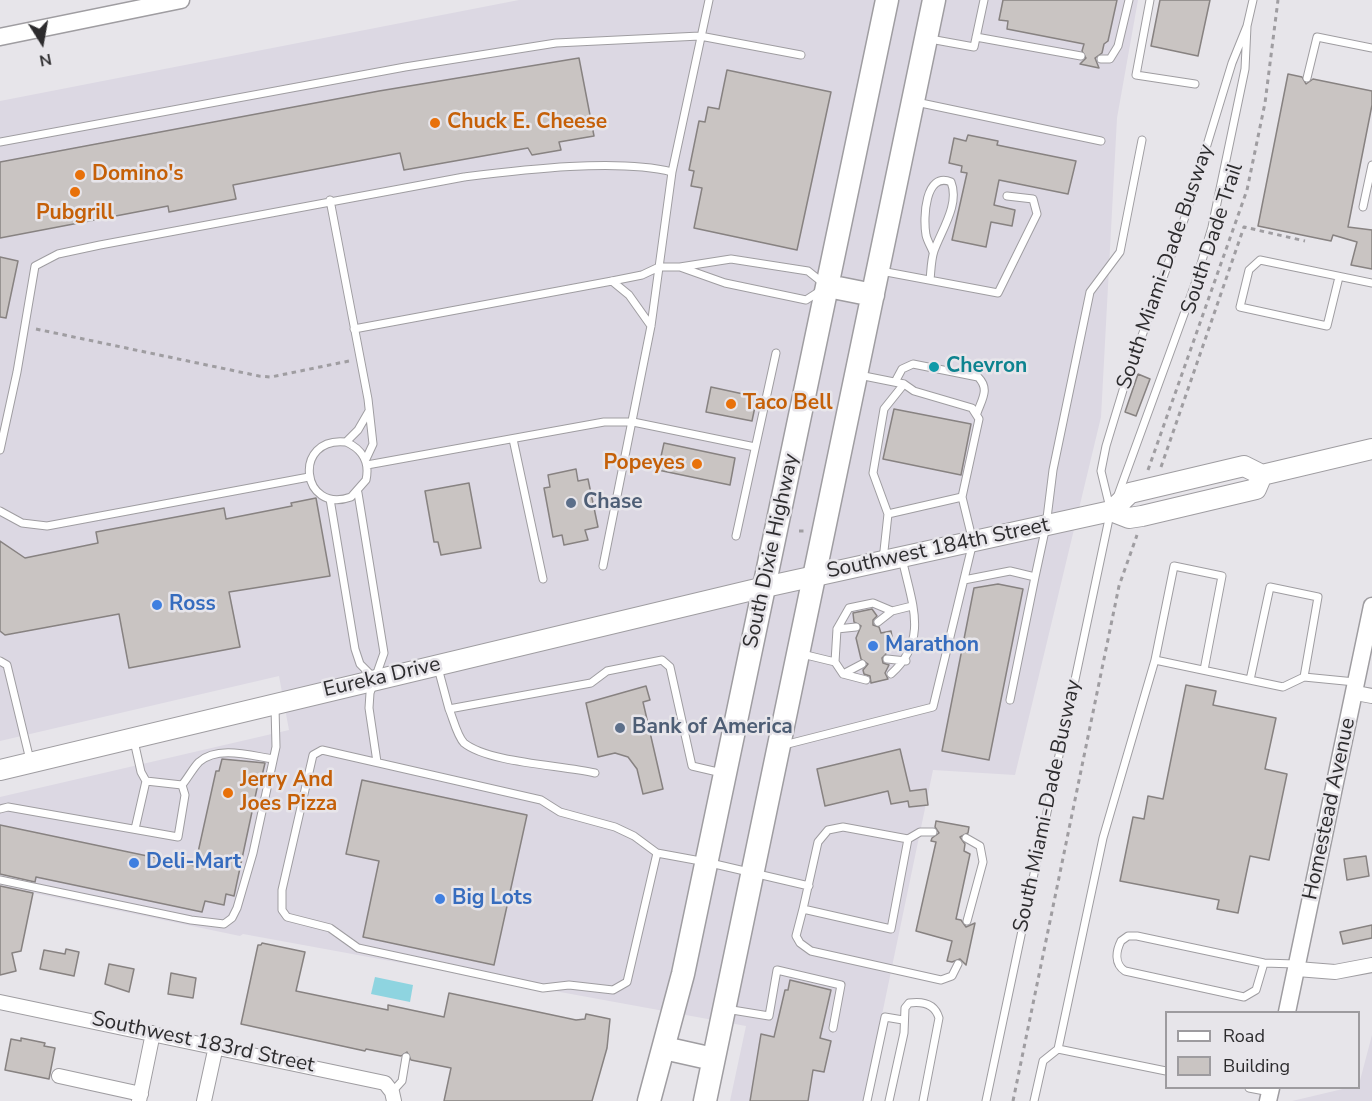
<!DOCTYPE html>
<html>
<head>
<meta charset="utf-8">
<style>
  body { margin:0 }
  #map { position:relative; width:1372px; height:1101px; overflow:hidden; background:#e7e5ea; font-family:"Nunito Sans",sans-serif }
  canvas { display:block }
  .legend { position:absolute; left:1165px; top:1011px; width:195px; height:78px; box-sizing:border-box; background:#e7e5ea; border:2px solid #9d9b9f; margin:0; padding:8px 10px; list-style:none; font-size:18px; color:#2d2c2e }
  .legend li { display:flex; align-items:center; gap:12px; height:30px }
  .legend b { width:30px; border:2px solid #9d9b9f }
  .north { position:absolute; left:12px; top:12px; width:60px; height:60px; -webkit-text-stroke:4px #e7e5ea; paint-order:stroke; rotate:169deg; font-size:16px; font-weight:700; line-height:24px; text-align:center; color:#2d2c2e }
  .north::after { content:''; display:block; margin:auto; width:21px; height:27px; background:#2d2c2e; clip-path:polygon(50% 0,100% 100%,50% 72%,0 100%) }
</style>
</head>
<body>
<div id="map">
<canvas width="1372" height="1101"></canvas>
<ul class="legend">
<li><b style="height:8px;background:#fff"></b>Road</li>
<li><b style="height:16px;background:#c9c4c2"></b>Building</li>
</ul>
<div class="north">N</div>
</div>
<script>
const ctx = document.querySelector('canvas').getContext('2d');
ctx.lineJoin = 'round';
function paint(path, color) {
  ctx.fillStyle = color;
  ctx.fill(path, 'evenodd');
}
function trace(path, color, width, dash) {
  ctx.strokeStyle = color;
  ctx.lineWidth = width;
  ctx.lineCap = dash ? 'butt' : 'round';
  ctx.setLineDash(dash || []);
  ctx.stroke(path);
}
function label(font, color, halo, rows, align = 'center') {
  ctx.font = font + ' "Nunito Sans",sans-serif';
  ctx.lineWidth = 5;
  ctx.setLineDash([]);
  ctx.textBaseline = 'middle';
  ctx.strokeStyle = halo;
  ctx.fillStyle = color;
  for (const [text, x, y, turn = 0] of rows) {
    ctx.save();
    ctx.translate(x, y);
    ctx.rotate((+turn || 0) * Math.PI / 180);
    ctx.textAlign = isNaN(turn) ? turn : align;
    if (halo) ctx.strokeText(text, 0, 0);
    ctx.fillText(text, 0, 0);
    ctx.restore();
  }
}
paint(new Path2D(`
  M519,0H1138L1117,118L1101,417L1015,775L933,770L864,1101H730L746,1026L243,934L240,936L0,886V797L289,730L279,676L0,741V101Z
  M1372,1035V1101H1292L1347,1088H1358Z`), '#dcd8e3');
paint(new Path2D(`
  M375,977L413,985L410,1002L371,994Z`), '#8ed4e0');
const building = new Path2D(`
  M1003,0H1117L1108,41L1104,44L1102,53L1095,58L1099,68L1080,64L1086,58L1082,51L1084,44L1007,29L1008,21L999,20Z
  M1160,0H1210L1198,56L1151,46Z
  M579,58L594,136L559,142L561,150L532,155L528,148L404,170L400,153L233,185L236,199L169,212L168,206L0,238V162L379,91Z
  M727,70L831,92L797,250L694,228L702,188L691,186L694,171L689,170L699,121L705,122L708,107L719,109Z
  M1288,74L1302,77L1306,84L1313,79L1372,91V105L1348,227L1372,230V269L1351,265L1357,242L1333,235L1331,241L1258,226Z
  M968,135L998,141L997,145L1076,161L1068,194L999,180L994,205L1015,210L1012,226L991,222L986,247L952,240L967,173L961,172L962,166L949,163L954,138L966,141Z
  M0,257L18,261L6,318L0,317Z
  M1138,374L1150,379L1136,416L1125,412Z
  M711,387L757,397L752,421L706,412Z
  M894,409L971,424L961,475L883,459Z
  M664,443L735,458L730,485L658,470Z
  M576,469L578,481L588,479L598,527L585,530L588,540L564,545L562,535L553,537L544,488L550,487L548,475Z
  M469,483L481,548L441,555L438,542H434L425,491Z
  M316,498L330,576L229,592L240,647L129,668L119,614L5,635L0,631V541L25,558L98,543L96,532L224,508L226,519L292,506L291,503Z
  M998,584L1023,589L989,760L942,751L974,588Z
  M872,609L877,616L873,620V625L879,627L881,633L891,631L894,648L885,650L886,654L882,658L883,663L889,665L885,673L888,679L871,683L870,676L864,674L863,670L868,664L861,659L856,638L861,626L854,622L853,613Z
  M1186,685L1216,691L1213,705L1276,718L1265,769L1287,774L1269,860L1250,856L1238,913L1217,909L1219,900L1120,881L1133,817L1144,819L1148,796L1163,799Z
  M646,686L650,700L643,702L663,789L643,794L637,769L628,757L615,753L598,757L586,703Z
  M900,749L910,791L926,789L928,805L909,807L908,801L891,804L888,791L825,806L817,769Z
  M222,759L265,763L261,780L259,779L234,896L226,894L224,905L205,901L202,912L36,877L35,882L0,874V825L195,866L216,771H219Z
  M362,780L527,815L494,965L363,937L379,861L346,854Z
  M936,821L969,827L968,833L960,837L965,844L964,851L970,854L956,919L961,920L966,927L975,923L966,965L960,959L952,962L947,961L952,941L916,931L936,842L931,841L932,838L939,833L935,827Z
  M1366,856L1369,876L1347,880L1344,859Z
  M0,886L33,893L21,951L12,953L16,971L0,975Z
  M1372,925V938L1343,944L1340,932Z
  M262,943L305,952L296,991L388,1010V1005L444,1017L449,993L576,1020L585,1019L586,1014L610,1019L607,1048L592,1101H444L451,1068L411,1060L407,1052L401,1056L366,1049L365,1051L241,1024L258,945H261Z
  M66,949L79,952L74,976L40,969L44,950L65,954Z
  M109,964L134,969L129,992L105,984Z
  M171,973L196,978L193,998L168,994Z
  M790,980L831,990L820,1038L831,1041L824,1072L813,1070L808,1101H750L761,1034L774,1037L785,990H788Z
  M21,1038L45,1043L44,1046L55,1048L49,1079L5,1070L11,1039L21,1041Z`);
paint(building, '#c9c4c2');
trace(building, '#878281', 1.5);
const service = new Path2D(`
  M1150,0L1136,75L1195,84
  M976,37L1081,56
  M930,39L974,47L984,0
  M1101,59H1110L1118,46L1129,0
  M1307,78L1317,37L1372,48
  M916,102L1101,141
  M0,142L405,67L556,43L700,36L801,55
  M330,200L368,399L373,444L366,459
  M1363,207L1372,165
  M680,267L725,283L806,300L820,291
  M881,271L998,293L1037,214L1033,199L1007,196
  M1339,277L1327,326L1240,307L1249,270L1260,260L1372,283
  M930,280C931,271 931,260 934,251C941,231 960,204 951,182C925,171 923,218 926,235C927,240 931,247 933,252
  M612,281L629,295L651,326
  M354,329L612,281L642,275L659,267H680L731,259L808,271L823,283
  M859,375L904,384L914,391L972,408L979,419L962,497
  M895,382L902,369L913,364L978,377C990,389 982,399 977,413
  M513,439L543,579
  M346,442C362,449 370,462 366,480L351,497C301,515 292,436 346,442L358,430L369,411
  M0,450L17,372L35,266L58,254L100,245L464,177C521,170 617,158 672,172
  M367,465L604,422H633L755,447
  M358,493L384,653L370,693L369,708L377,762
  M1118,495L1195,284L1212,227L1245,69L1247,26
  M330,499L355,649L360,664L374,678
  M1110,508L1101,471L1106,446L1127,377L1185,217L1232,63L1247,26L1253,0
  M0,511L22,523L47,526L309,477
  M736,536L776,353
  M883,560L888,514L873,473L884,409L904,384
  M603,566L651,326L672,172L709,0
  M964,580L1010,571L1035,577L1046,526L1053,470L1090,292L1120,252L1142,140
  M878,622L892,611L912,606
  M837,629L849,608L873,603L892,611
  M802,654L835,662L843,674L866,680
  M887,659L906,661
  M1155,660L1174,566L1222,576L1204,670
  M0,661L7,665L30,760
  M835,662L837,629L856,627
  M438,668L449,709L591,683L607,671L662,660L670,667L692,766L722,773
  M843,674L862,664
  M891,674C930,639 911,602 902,558
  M1250,680L1270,587L1318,597L1304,677
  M1010,700L1035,577
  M449,709C453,718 457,736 464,743C489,763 561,765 595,773
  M784,745L933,707L973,542L962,497L888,514
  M182,785C188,778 193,768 199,762C218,745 252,756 273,759
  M0,809L8,807L178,837L185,795L182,785L146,781L141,772L134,741
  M135,829L146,781
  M966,838L980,846L983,862L967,921
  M908,839L891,929L803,909L818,842L828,830L843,827L908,839L920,832H933
  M657,853L627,982L613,990L569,985L543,988L358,948L330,928L287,917L282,910V890L313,755L322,750L541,800L560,812L615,827L634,836L657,853L706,862L809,886
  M0,880L191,920L224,924L232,918L237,908L253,853L276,747L275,707
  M803,909L796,936L800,943L811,951L941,980L952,976L958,964
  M1264,963L1256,990L1244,997L1125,971C1114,964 1116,951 1121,941L1128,936H1137L1264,963L1295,964
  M726,1009L769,1016L777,970L841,985L833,1028
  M1058,1049L1166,1071
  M1249,1088L1270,1092
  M392,1092L402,1081L406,1057
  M867,1101L885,1017L903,1020
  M889,1101L904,1033L905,1008L909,1003C923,1001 935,1004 939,1018L923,1101
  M986,1101L1110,514
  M1034,1101L1043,1061L1058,1049L1103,838L1155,660L1283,687L1304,677L1355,682`);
const minor = new Path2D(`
  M1356,693L1372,696
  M1297,969L1335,972L1372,965
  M0,1002L385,1083L392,1092L394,1101
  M59,1076L141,1094
  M139,1101L153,1033
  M204,1101L216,1046`);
const tertiary = new Path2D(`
  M0,37L181,0
  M1287,1012L1372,606
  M1268,1101L1271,1088`);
const secondary = new Path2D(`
  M1262,475L1256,489L1142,516L1129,518L1111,511L1130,493L1244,466L1262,475L1372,449
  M0,770L765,587L1111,511`);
const trunk = new Path2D(`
  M828,286L873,295
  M664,1048L713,1059
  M649,1101L683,974L887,0
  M705,1101L934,0`);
trace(service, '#9f9da1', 9);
trace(minor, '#9f9da1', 16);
trace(tertiary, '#9f9da1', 19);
trace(secondary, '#9f9da1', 22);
trace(trunk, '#9f9da1', 25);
trace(new Path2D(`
  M36,329L259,376L271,377L349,361
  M1161,467L1244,227L1305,241
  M1148,470L1247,190L1265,103L1278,0
  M799,531H805
  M1013,1101L1119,586L1137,535`), '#9f9da1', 3, [4.5, 4.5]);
trace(service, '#fff', 7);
trace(minor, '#fff', 14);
trace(tertiary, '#fff', 16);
trace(secondary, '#fff', 20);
trace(trunk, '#fff', 22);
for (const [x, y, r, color] of [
  [435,123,6,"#e8710a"],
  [80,175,6,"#e8710a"],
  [75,192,6,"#e8710a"],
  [934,367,6,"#0f9aa8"],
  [731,404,6,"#e8710a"],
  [697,464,6,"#e8710a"],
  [571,503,6,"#5c6f8a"],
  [157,605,6,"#3f7fe0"],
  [873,646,6,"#3f7fe0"],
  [620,728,6,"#5c6f8a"],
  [228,793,6,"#e8710a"],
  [134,863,6,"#3f7fe0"],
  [440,899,6,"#3f7fe0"]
]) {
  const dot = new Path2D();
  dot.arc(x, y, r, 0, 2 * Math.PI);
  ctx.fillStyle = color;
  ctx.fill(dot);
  trace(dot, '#e7e5ea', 2);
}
label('bold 21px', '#c56008', '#e7e5ea', [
  ["Chuck E. Cheese",447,123],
  ["Domino's",92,175],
  ["Pubgrill",75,214,"center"],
  ["Taco Bell",743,404],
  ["Popeyes",685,464,"right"],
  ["Jerry And",240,781],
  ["Joes Pizza",240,805]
], 'left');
label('21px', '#2d2c2e', '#e7e5ea', [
  ["South Dade Trail",1213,239,-72],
  ["South Miami-Dade Busway",1166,267,-71],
  ["Southwest 184th Street",938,549,-12],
  ["South Dixie Highway",772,551,-78],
  ["Eureka Drive",382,678,-13],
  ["South Miami-Dade Busway",1048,806,-78],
  ["Homestead Avenue",1330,809,-78],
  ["Southwest 183rd Street",203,1043,12]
]);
label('bold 21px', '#0d838f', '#e7e5ea', [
  ["Chevron",946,367]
], 'left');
label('bold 21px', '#4e5e75', '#e7e5ea', [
  ["Chase",583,503],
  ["Bank of America",632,728]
], 'left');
label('bold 21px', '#366cbe', '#e7e5ea', [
  ["Ross",169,605],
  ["Marathon",885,646],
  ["Deli-Mart",146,863],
  ["Big Lots",452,899]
], 'left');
</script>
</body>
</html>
